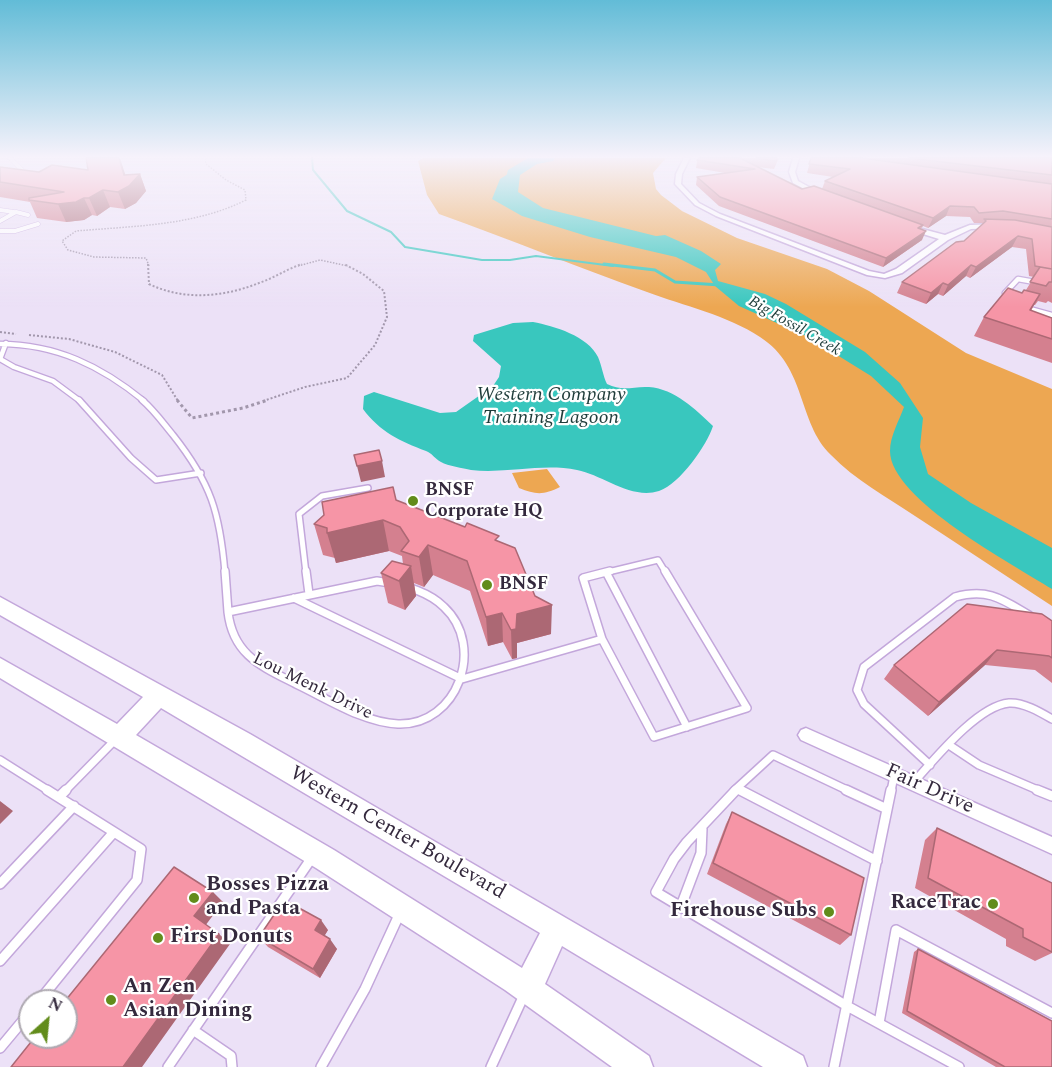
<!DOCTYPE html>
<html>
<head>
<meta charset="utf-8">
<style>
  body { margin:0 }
  #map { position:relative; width:1052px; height:1067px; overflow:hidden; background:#ece1f7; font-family:Spectral,serif }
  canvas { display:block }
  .north { position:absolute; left:18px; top:989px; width:60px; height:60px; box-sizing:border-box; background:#fff; border:2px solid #aea9b1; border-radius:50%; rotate:27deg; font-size:16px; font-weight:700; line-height:24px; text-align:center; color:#34293d }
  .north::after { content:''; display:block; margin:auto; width:21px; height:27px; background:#628c1b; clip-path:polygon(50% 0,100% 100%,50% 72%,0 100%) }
</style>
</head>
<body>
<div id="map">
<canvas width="1052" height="1067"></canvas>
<div class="north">N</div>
</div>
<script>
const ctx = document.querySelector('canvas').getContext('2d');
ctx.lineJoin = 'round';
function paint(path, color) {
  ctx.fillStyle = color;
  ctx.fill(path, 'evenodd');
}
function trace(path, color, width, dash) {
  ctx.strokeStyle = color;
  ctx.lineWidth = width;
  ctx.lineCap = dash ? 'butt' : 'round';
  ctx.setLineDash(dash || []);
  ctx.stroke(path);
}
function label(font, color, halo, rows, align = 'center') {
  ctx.font = font + ' Spectral,serif';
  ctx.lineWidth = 4.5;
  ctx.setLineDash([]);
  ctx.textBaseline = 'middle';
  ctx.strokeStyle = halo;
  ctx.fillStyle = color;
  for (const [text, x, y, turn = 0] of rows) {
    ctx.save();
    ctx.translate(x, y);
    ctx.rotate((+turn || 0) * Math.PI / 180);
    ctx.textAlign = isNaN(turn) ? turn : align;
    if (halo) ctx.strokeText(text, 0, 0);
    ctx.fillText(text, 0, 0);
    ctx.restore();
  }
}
paint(new Path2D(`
  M423,158H666L653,173L656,189L661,195L682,211L737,238L827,269L869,291L966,353L1052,389V606C1006,576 961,546 915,516C887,497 855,480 831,455C797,422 807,367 760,337C727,315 684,306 647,292C577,267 509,239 439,214L427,195L418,161Z
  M547,469L560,487C544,495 536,495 519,488L512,473Z`), '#eda752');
paint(new Path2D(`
  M541,158H555L531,164L507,182L508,194L522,206L544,217L649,237L665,235L701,251L721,264L715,270L718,281L765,294L786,304L865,352L900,383L923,418L920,447L928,474L971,503L1052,548V589C1014,565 890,499 890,451C890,436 899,421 904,407L871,376L808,337L739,306L715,286L706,272L676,257L590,237L522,216L492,199L500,179L519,167Z
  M533,322C554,326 588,336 598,357C602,366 603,376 607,384C623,392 633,386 649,387C675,389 695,409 713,426C707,445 680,484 659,491C631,500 603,475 577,470C542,463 506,474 471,470C463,468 448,466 441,462C435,459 432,453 426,451C400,441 380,432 363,409L364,396L374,392L440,413L456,412L493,386L499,377L501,366L473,341L474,335L513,323Z`), '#39c7be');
trace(new Path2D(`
  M312,158L313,170L347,211L391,232L405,247L482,260H510L536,256L613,266`), '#39c7be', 2);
trace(new Path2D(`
  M604,264L655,270L675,282L720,285`), '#39c7be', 3);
paint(new Path2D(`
  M528,158H555L553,161L537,164L520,175L518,192L543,208L672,240L674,244L672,248L666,249L531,214L502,194L508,170Z`), '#39c7be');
const laneFar4 = new Path2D(`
  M10,158L26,174
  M0,210L14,212
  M0,221L16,212L28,215
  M0,231H15L38,224`);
const laneFar3 = new Path2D(`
  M1005,293L1018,279L1052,285
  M1026,308L1052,315
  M0,344C56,344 101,366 144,401
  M0,359L14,367L53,381L80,401
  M0,359L6,343`);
const laneFar2 = new Path2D(`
  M79,400L131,458L156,480L201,473
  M142,400C154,410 163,423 173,435C211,483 220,513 225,573
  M306,573L299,514L322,496L368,488
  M604,573L658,560L666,573`);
const laneFar1 = new Path2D(`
  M225,571L228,612
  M306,571L309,594
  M606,572L687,727
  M377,581C401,584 427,590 444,607C486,646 458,726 398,724C362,722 328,699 296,684C261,666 233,655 228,612Z
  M294,598L462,679L602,639
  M602,639L654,737L747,708L665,571
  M602,639L583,578L610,571
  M949,745L979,765L1040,791
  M0,760L49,791
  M930,765L864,704L857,690L864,667L955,597C988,588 1002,599 1029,615
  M913,783C934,760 977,706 1009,703C1023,702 1040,712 1052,719
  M65,791L116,739
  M734,791L737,788
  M743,791L737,788L773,755L849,791
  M891,791L894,776`);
const lane = new Path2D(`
  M736,790L687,842L674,859L656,892L847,1006L959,1067
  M740,790L877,861
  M846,790L887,809
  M1037,790L1052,796
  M59,797L66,790
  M0,884L74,806
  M681,906L701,853L702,829
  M0,961L114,832
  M39,1001L137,880L141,849L47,790
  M879,1023L896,930L1052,1013
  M193,1030L231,1056L232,1067
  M0,1048L30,1012
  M168,1067L311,859
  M321,1067L365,989L399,915
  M491,1067L524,995
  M834,1067L891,790`);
const street = new Path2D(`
  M684,158H690L682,174L681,184L699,203L720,214L869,271L884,274L896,269L939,239L907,229V225L945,235L970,225L996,224L1000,226L996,228L971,229L948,240L902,273L885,278L867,275L716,216L695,205L675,184L676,174Z
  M793,158H799L795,172L798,181L822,194V196H818L793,183L789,172Z
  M806,728L1052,837V854L801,740L798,735L801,730Z`);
const secondary = new Path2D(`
  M0,597L250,734L803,1056L807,1067H763L562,946L545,984L649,1056L653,1067H612L505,990L316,868L0,678V658L117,724L143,697L0,615ZM161,708L540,933L522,968L334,850L136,735Z`);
trace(laneFar4, '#c3a7db', 5);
trace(laneFar3, '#c3a7db', 7);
trace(laneFar2, '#c3a7db', 8);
trace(laneFar1, '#c3a7db', 10);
trace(lane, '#c3a7db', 12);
trace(street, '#c3a7db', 3);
trace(secondary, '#c3a7db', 3);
trace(new Path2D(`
  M149,266L146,258L94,257L68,250L62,241L76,231C133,226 194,226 246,200L245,190L226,180L206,164L205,158
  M298,266L320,260L348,266`), '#a297ac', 1.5, [1.5, 1.5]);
trace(new Path2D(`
  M148,264L149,284C184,301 224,297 259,283C274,278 287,269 302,264
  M0,332L16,334
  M29,335L69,339L115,352L162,375L178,401
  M263,401L305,387L347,378L375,345L387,317L384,291L363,274L344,264`), '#a297ac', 2, [2, 2]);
trace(new Path2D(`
  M177,400L192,418L243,408L268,400`), '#a297ac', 3, [3, 3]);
trace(laneFar4, '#fff', 4);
trace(laneFar3, '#fff', 4.5);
trace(laneFar2, '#fff', 5);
trace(laneFar1, '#fff', 7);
trace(lane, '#fff', 9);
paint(street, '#fff');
paint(secondary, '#fff');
paint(new Path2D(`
  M699,158H779L774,169L757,167L802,189H822L825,181L833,177L807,173L811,158H1052V303L1048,301L1046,303L1038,301L1035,305H1034L1031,311L1052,318V363L974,336L984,317L1026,290L1034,277L1029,276L1026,249L1012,247L970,278L966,276L943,296L938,294L926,304L897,293L902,282L964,241L982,225L983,223H974L970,217L946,216L928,228L923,226L921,229L922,240L883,267L719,206L696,185L697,177L725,173L696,168L697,160Z
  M0,167L39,172L125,175L140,174L146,191L136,203L125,209L110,207L97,216L92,215L84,220L66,222L37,218L30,202L0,197Z
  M396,500L499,542L551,634L517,643V658L512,659L503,642L488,646L470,591L433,575L424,587L414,583L416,596L405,610L388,603L381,573L403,564L402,556L389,551L336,563L335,558L323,555L314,524Z
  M1052,621V683L1035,670L985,665L928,716L884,679L894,665Z
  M732,812L851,935L840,945L707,874L726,824Z
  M937,828L1052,883V953L1035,961L1006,946V939L915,888L925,840Z
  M328,930L324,936L337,949L320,978L268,947L259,937Z
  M918,949L1052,1067H996L902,1013L914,952Z`), '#d4808f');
paint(new Path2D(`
  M119,158H120L129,186L140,174L146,191L136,203L125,209L118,192Z
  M103,190L110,207L97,216L89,198Z
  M84,198L92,215L84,220L66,222L58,204Z
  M950,206L946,216L928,228L933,218Z
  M926,231L922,240L883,267L886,258Z
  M1018,236L1012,247L970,278L976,267Z
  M971,265L966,276L943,296L948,285Z
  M943,283L938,294L926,304L931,293Z
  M382,461L385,477L361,482L357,466Z
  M383,520L389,551L336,563L327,533Z
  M428,545L433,575L424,587L419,557Z
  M411,566L416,596L405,610L399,581Z
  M552,605L551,634L517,643V658L512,659L511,630L517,614Z
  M502,613L503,642L488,646L486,617Z
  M997,650L985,665L928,716L939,702Z
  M0,801L13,811L0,824Z
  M213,892L223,902L205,926L194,916Z
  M321,920L328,930L322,940L315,930Z
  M219,934L230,944L142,1067H123Z
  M330,939L337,949L320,978L313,969Z`), '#ac6874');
const building = new Path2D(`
  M86,158H119L124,175L140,174L129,186L118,192L103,190L89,198H84L76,202L58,204L29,200V198L64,192L0,182V167L39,172L52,165L88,170Z
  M699,158H740L802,189L814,186L923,225L918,228L926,231L886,258L720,197L697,177L755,169L697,160Z
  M756,158H777L776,161Z
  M811,158H862L1052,184V219L1003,211L979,213L974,207L950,206L933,218L825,181L850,169L809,164Z
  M909,158H1052V175Z
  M984,219L1015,220L1052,227V269L1035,266L1032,239L1018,236L976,267L971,265L948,285L943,283L931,293L902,282L956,242L964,241L986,221Z
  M1040,267L1052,269V282H1049L1046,286L1030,282Z
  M1008,288L1022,293L1024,290L1040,294L1030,310L1052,318V339L984,317Z
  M379,450L382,461L357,466L354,455Z
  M393,487L396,500L465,527L467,523L499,536L495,540L515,548L535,596L552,605L517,614L516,629L511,630L502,613L486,617L467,561L428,545L419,557L401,551L409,541L400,527L383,520L327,533V528L314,524L324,515L322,502Z
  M392,561L411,566L399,581L381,573Z
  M967,604L1042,614L1052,621V658L1049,656L997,650L939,702L894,665Z
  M732,812L864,878L851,935L713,863Z
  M937,828L1052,883V952L1023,937V929L928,878Z
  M174,867L213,892L194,916L219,934L123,1067H11L35,1037H66V1001H65Z
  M290,903L321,920L315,930L330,939L313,969L259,937L280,906L286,910Z
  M918,949L1052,1021V1067H1005L907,1011Z`);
paint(building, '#f695a6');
trace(building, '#ac6874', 1.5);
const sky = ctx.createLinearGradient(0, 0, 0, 307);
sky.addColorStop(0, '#62bcd7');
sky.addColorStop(0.51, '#f6f2fb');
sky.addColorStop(1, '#f6f2fb00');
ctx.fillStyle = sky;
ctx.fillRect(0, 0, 1052, 307);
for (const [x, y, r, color] of [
  [413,501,6,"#628c1b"],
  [487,585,6,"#628c1b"],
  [194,898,6,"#628c1b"],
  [993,904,6,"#628c1b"],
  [829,912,6,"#628c1b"],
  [158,938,6,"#628c1b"],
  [111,1000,6,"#628c1b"]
]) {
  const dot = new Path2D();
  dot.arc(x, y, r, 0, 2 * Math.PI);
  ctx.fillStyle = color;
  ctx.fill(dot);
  trace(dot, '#fff', 2);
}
label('italic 16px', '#1f3c3a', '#fff', [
  ["Big Fossil Creek",794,327,30]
]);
label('bold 18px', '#34293d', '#fff', [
  ["BNSF",425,491],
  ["Corporate HQ",425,512],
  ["BNSF",499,585]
], 'left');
label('18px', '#34293d', '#fff', [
  ["Lou Menk Drive",312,687,26]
]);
label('italic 20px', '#1f3c3a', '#fff', [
  ["Western Company",551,396],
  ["Training Lagoon",551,419]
]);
label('21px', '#34293d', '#fff', [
  ["Fair Drive",929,790,24],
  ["Western Center Boulevard",397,834,30]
]);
label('bold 21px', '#34293d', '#fff', [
  ["Bosses Pizza",206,886],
  ["and Pasta",206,910],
  ["RaceTrac",981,904,"right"],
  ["Firehouse Subs",817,912,"right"],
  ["First Donuts",170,938],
  ["An Zen",123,988],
  ["Asian Dining",123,1012]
], 'left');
</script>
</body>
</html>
